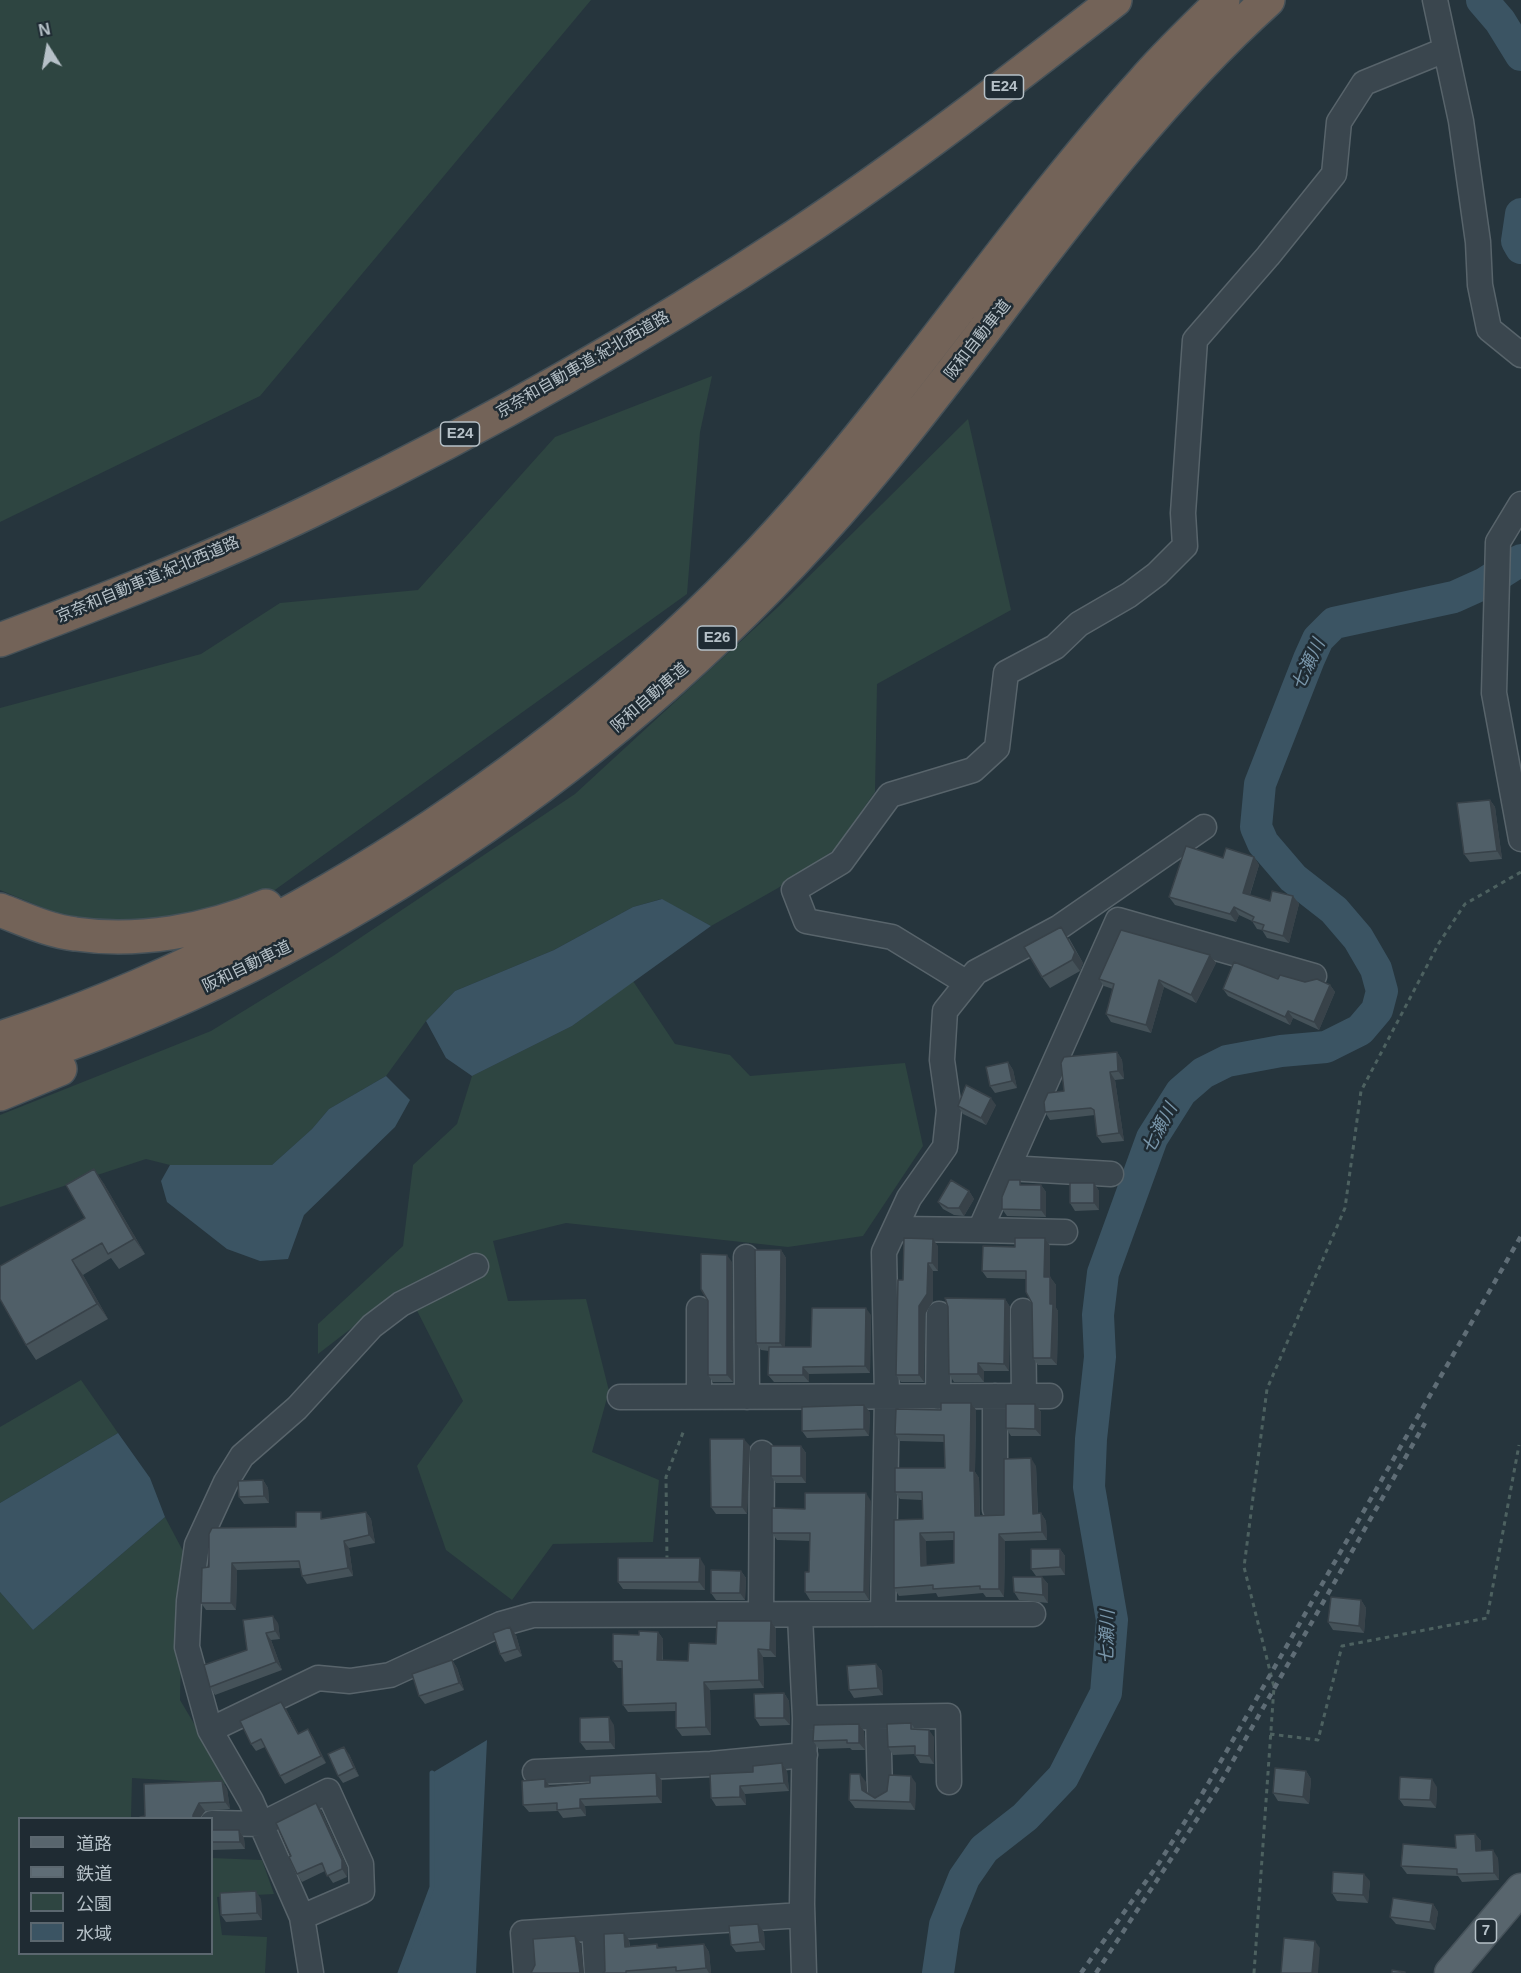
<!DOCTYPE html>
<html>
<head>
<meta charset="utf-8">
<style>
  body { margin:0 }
  #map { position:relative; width:1521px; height:1973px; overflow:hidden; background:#26353d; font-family:Arial,"Noto Sans JP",sans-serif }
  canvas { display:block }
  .legend { position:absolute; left:18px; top:1817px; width:195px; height:138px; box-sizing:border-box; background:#1f2b33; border:2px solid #5b676f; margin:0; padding:8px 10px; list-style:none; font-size:18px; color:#b6c1c8 }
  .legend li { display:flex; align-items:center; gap:12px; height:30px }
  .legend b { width:30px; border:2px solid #5b676f }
  .north { position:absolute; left:18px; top:18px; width:60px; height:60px; -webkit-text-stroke:4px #1f2b33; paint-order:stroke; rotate:349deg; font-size:16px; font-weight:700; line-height:24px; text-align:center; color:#b6c1c8 }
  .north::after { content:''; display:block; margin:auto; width:21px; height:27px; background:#b6c1c8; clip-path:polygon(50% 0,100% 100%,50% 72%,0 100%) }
</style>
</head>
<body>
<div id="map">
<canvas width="1521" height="1973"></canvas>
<ul class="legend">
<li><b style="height:8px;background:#58656d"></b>道路</li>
<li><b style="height:8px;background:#5f6d76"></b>鉄道</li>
<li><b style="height:16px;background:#2e4541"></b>公園</li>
<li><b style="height:16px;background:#3b5463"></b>水域</li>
</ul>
<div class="north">N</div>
</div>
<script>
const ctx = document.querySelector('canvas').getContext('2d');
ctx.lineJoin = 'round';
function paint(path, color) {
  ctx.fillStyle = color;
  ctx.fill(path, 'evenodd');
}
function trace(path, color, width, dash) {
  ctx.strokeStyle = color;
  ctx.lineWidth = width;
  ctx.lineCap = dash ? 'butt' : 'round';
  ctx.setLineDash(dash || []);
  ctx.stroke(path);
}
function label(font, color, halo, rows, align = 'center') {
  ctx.font = font + ' Arial,"Noto Sans JP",sans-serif';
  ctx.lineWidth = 5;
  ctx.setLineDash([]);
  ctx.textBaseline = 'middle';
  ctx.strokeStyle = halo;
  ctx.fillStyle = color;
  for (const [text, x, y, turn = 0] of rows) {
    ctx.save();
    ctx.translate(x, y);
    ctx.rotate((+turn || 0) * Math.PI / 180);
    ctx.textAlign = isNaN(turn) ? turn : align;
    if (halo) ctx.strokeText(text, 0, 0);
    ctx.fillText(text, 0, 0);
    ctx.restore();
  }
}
paint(new Path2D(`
  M0,0H591L260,396L0,522Z
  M712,376L700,432L687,594L272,892L142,925L63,916L0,890V708L201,654L280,603L418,590L555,437Z
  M968,419L1011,610L877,684L875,792L834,850L778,888L711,926L661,899L633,907L554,950L455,991L426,1021L386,1076L329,1109L312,1129L272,1165H170L146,1159L0,1207V1115L211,1031L333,956L575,794L778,607Z
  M633,981L675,1044L730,1055L750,1076L905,1063L923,1146L863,1236L788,1247L566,1223L493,1241L508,1301L586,1299L609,1391L592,1452L659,1480L653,1542L553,1544L512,1600L446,1550L417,1466L463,1401L405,1287L318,1354V1324L403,1246L413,1165L457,1124L472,1076L572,1026Z
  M81,1380L118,1433L0,1503V1427Z
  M165,1517L183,1551L180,1700L230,1784L132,1778L131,1818H20V1954H212V1858L262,1860L274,1894L217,1897L222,1935L267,1937L265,1973H0V1592L33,1630Z`), '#2e4541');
paint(new Path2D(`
  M662,899L711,926L572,1026L472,1076L446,1058L426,1021L455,991L554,950L633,907Z
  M386,1076L410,1100L395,1127L304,1215L288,1259L260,1261L227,1249L167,1202L161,1181L170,1165H272L312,1129L329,1109Z
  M118,1433L150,1478L165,1517L33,1630L0,1592V1503Z
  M487,1740L476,1973H400L432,1887V1773Z`), '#3b5463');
trace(new Path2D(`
  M400,1973L432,1887V1773`), '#3b5463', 5);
trace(new Path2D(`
  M1482,0L1500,21L1521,55
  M1521,214L1517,241L1521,248
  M938,1973L945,1925L964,1878L984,1849L1025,1817L1063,1777L1106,1693L1112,1620L1089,1487L1091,1439L1100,1357L1098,1315L1103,1273L1152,1138L1181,1092L1203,1073L1227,1061L1281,1051L1326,1047L1360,1030L1377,1010L1382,991L1376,969L1358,938L1334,910L1293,878L1263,843L1256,827L1260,784L1309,659L1318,639L1334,623L1454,597L1485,583L1521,560`), '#3b5463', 32);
const minor = new Path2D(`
  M1435,0L1461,121L1478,242L1480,285L1489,329L1521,355
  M1521,504L1498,542L1494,693L1521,839
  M967,983L892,937L806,921L794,890L841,862L890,795L973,770L997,748L1006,673L1055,647L1079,624L1129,595L1157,574L1185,546L1183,513L1195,340L1268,256L1334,174L1339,122L1364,83L1445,50
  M1008,1168L1111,1174
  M896,1229L980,1230L1118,920L1314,976
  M980,1230L1065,1232
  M746,1257L747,1397
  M699,1309V1397
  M1023,1311L1024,1396
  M995,1396V1509
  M620,1397L1050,1396
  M938,1397L939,1314
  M761,1614L762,1453
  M883,1614H1033
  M800,1616L805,1718L802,1904L804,1973
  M878,1717L880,1791
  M805,1718L948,1716L949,1782
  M210,1730L318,1678L350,1681L390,1675L501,1624L533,1615L883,1614L887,1397L884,1252L909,1198L945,1147L949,1110L942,1060L945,1011L976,972L1058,928L1204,827
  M535,1772L711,1764L805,1755
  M212,1823L262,1824L328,1791L361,1864L362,1891L302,1917
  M594,1929L597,1973
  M311,1973L302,1917L251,1801L210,1730L187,1647L189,1601L197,1545L226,1482L242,1456L297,1408L372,1326L401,1304L476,1266
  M526,1973L523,1933L802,1915`);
const major = new Path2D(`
  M1450,1973L1521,1889`);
const highway = new Path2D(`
  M0,640C111,598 222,555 329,502C490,424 647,334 797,235C907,162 1011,81 1115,0
  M0,910C24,919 49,931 75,934C138,943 207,931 266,906
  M0,1038C293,944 596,741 798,510C919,372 1020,218 1143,82C1168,53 1196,27 1223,0
  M0,1068C345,955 652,741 882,461C1009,307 1119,134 1268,0
  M0,1094L60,1069`);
trace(minor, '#58646b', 27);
trace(major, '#46525a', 33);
trace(highway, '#455158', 36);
trace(new Path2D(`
  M667,1560L666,1477L684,1430
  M1270,1734L1318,1740L1342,1646L1487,1618L1519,1445
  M1254,1973L1274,1687L1244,1567L1267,1389L1345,1208L1361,1091L1439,943L1465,904L1521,872`), '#4d6160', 3, [4.5, 4.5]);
trace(minor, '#3a464e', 24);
trace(major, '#58656d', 30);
trace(highway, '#736358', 33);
trace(new Path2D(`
  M1081,1973L1159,1863L1201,1796L1521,1236
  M1096,1973L1217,1789L1425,1423`), '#5f6d76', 4.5, [6, 6]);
paint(new Path2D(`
  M1490,800L1495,807L1502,859L1470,862L1464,854Z
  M1254,857L1259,865L1250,895L1270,901L1293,896L1299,904L1289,943L1267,938L1262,930L1257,929L1252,921L1239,915L1236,922L1175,905L1169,897L1223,858Z
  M1069,938L1083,963L1080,971L1050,988L1042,977Z
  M1210,955L1216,963L1196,1003L1164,987L1151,1033L1111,1022L1106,1014L1113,989L1104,986L1099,979Z
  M1278,979L1330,985L1335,992L1319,1030L1293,1018L1290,1025L1228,996L1223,989Z
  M1117,1052L1122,1060L1124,1079L1115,1080L1124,1141L1102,1143L1097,1136L1095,1115L1050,1120L1045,1112L1064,1091Z
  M1008,1062L1013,1070L1017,1088L995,1093L990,1086Z
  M996,1105L986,1125L963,1114L958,1106Z
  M94,1169L104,1184L145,1254L119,1269L111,1258L83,1275L108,1319L36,1360L26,1345L85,1218Z
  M1094,1183L1099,1191V1210L1075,1211L1070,1203Z
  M1023,1185H1041L1046,1192V1217L1007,1216L1002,1209Z
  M969,1191L974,1199L964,1216L954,1215L943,1209L938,1202Z
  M1045,1238L1050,1246V1277L1056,1285V1308L1058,1311L1057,1365H1038L1033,1358L1032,1303L1026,1279L987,1278L982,1271L1015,1247Z
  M938,1246V1271H933V1301L925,1314L924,1382H901L896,1375L903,1280Z
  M781,1250L786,1258L785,1347H811L871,1315L870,1373L809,1374V1382H774L768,1375L769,1351L761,1350L756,1343Z
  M732,1262L733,1382H713L708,1375V1301Z
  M1005,1299L1010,1307L1009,1371H984V1382H954L949,1374Z
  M971,1403L976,1410L975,1472L979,1478L980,1515H1004L1036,1466L1038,1513H1041L1046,1521L1047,1540L1005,1541L1004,1597H986L983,1593L938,1597L936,1593L899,1596L894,1588L923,1519L922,1500L900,1499L895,1492L945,1468L944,1442L900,1441L895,1434L941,1410ZM954,1540V1563L926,1566V1541Z
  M1035,1404L1041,1412V1436H1011L1006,1428Z
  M870,1412L869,1436L807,1438L802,1431Z
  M750,1446L747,1514H716L711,1507Z
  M801,1446L806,1453V1483H776L771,1476Z
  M263,1480L268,1488L269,1503L244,1504L239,1497Z
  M871,1501L869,1600H810L805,1592L809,1572L810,1541L777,1540L772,1533L805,1509Z
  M366,1512L371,1519L375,1543L349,1548L353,1576L307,1584L302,1576L301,1568L237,1570L236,1610H206L201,1603L209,1567L296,1527L325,1518Z
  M1060,1549L1065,1556V1575L1036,1576L1031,1569Z
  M705,1566V1590L623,1589L618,1582Z
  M741,1571L746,1578L745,1600H716L711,1593Z
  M1042,1577L1048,1584V1603L1019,1600L1014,1592Z
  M1361,1600L1366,1608L1364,1633L1333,1630L1328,1622Z
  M243,1620L278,1623L280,1639L271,1640L282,1670L215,1695L210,1687L247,1650Z
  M771,1621L776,1629V1657H763L764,1688L710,1690L711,1735L682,1736L676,1728V1711L628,1712L623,1705L622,1668H618L613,1661L639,1635L658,1632L663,1639V1660L688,1661L716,1644Z
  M516,1635L522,1656L505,1662L500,1654Z
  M452,1660L457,1668L464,1690L425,1704L419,1696Z
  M876,1664L882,1671L883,1695L854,1698L849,1690Z
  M784,1693L789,1701L790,1725L760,1726L755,1718Z
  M281,1702L286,1709L299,1734L308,1729L313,1737L326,1763L285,1784L280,1776L265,1747L256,1751L251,1744Z
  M911,1723L915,1729L934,1737V1764L920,1763L915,1755V1754L893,1755L888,1747Z
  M859,1724L864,1731L865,1750H852L850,1748L819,1749L813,1741Z
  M614,1725L615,1749L586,1750L580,1742Z
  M349,1754L359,1776L343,1783L338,1776Z
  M782,1763L787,1771L789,1791L745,1794L746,1805L716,1806L711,1798L753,1772Z
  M1306,1771L1311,1779L1309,1804L1278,1801L1273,1793Z
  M656,1773L662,1781V1803L585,1806L586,1816L563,1818L558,1811L529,1812L523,1805L545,1779L550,1787L590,1783Z
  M222,1781L227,1789L230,1809L205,1811L200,1818H141Z
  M866,1782L867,1793L875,1798L916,1783L915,1810L855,1808L849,1800Z
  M1437,1787L1436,1808L1404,1806L1399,1799Z
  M321,1810L347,1867V1877L333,1883L325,1871L302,1882L297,1874L291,1856Z
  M212,1830H239L244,1838L245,1849L212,1850Z
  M1475,1834L1481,1841V1851L1498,1858L1499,1880L1462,1882L1458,1876L1407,1874L1401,1866L1456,1848Z
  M1370,1881L1368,1903L1337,1901L1332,1893Z
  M261,1899L262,1920L226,1922L221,1915Z
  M1433,1904L1438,1912L1435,1930L1396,1924L1390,1917Z
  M764,1932L765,1950L736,1952L731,1945Z
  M629,1940L630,1946L657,1944L659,1948L704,1944L709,1952L711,1973H603Z`), '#455259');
paint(new Path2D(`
  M1490,800L1495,807L1502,859L1497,851Z
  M1254,857L1259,865L1248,900L1243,893Z
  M1293,896L1299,904L1289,943L1283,936Z
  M1234,907L1239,915L1236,922L1230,914Z
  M1061,927L1083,963L1080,971L1072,960Z
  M1210,955L1216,963L1196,1003L1191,995Z
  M1159,980L1164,987L1151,1033L1146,1025Z
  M1330,985L1335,992L1319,1030L1314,1022Z
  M1288,1011L1293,1018L1290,1025L1285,1017Z
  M1117,1052L1122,1060L1124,1079L1118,1071Z
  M1008,1062L1013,1070L1017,1088L1012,1081Z
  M1110,1072L1115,1080L1124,1141L1119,1133Z
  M991,1098L996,1105L986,1125L981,1118Z
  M94,1169L104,1184L145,1254L134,1239Z
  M1094,1183L1099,1191V1210L1094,1203Z
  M1041,1185L1046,1192V1217L1041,1210Z
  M969,1191L974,1199L964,1216L959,1208Z
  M1045,1238L1050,1246V1285L1044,1277Z
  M933,1239L938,1246V1271L932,1263Z
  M781,1250L786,1258L785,1351L780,1343Z
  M727,1255L732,1262L733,1382L727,1375Z
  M72,1260L83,1275L108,1319L97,1304Z
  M928,1263L933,1271V1301L925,1314L924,1382L919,1375V1306Z
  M1050,1277L1056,1285V1308L1058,1311L1057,1365L1051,1358Z
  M1005,1299L1010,1307L1009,1371L1004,1364Z
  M866,1308L871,1315L870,1373L865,1366Z
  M978,1363L984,1371V1382L978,1374Z
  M803,1367L809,1374V1382L803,1375Z
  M971,1403L976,1410L975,1472L979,1478L980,1523L975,1516L970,1471Z
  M1035,1404L1041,1412V1436L1035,1429Z
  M864,1405L870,1412L869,1436L864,1429Z
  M744,1439L750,1446L747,1514L742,1507Z
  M801,1446L806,1453V1483L801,1476Z
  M1031,1458L1036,1466L1038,1521L1033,1514Z
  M263,1480L268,1488L269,1503L264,1496Z
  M866,1493L871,1501L869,1600L864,1592Z
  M366,1512L371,1519L375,1543L369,1535Z
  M1041,1513L1046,1521L1047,1540L1042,1532Z
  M920,1533L926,1541L927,1574L921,1566Z
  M999,1534L1005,1541L1004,1597L999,1589Z
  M344,1541L349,1548L353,1576L348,1568Z
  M1060,1549L1065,1556V1575L1060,1567Z
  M700,1558L705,1566V1590L699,1582Z
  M232,1563L237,1570L236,1610L231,1603Z
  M741,1571L746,1578L745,1600L740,1593Z
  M1042,1577L1048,1584V1603L1043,1595Z
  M1361,1600L1366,1608L1364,1633L1359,1626Z
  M273,1616L278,1623L280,1639L275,1631Z
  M771,1621L776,1629V1657L770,1650Z
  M510,1627L516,1635L522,1656L517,1649Z
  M658,1632L663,1639L662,1667L657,1660Z
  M266,1633L271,1640L282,1670L276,1662Z
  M758,1649L763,1657L764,1688L759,1680Z
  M452,1660L457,1668L464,1690L459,1683Z
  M876,1664L882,1671L883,1695L878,1688Z
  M704,1682L710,1690L711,1735L706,1727Z
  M784,1693L789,1701L790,1725L784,1718Z
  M281,1702L286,1709L303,1742L298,1734Z
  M609,1717L614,1725L615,1749L610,1742Z
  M859,1724L864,1731L865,1750L859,1743Z
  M308,1729L313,1737L326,1763L321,1756Z
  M929,1730L934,1737V1764L929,1756Z
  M344,1747L349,1754L359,1776L354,1768Z
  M782,1763L787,1771L789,1791L784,1783Z
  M1306,1771L1311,1779L1309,1804L1303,1797Z
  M656,1773L662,1781V1803L657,1796Z
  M860,1774L866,1782L868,1798L862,1790Z
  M911,1776L916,1783L915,1810L910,1802Z
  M545,1779L550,1787H545Z
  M1432,1779L1437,1787L1436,1808L1430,1800Z
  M222,1781L227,1789L230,1809L225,1802Z
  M740,1786L745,1794L746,1805L740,1797Z
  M580,1799L585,1806L586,1816L580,1808Z
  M199,1803L205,1811L200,1818H193V1815Z
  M316,1803L321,1810L347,1867V1877L342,1869Z
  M239,1830L244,1838L245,1849L240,1842Z
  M1475,1834L1481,1841V1859L1476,1851Z
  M1493,1850L1498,1858L1499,1880L1494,1873Z
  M1364,1874L1370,1881L1368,1903L1363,1895Z
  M256,1891L261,1899L262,1920L257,1913Z
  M1433,1904L1438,1912L1435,1930L1430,1922Z
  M758,1924L764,1932L765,1950L760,1942Z
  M624,1933L629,1940L630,1954L625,1947Z
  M575,1936L581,1944L584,1973H580Z
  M1315,1941L1320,1948L1318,1973H1312Z
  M704,1944L709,1952L711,1973H709L706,1968Z`), '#384249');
const building = new Path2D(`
  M1490,800L1497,851L1464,854L1457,803Z
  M1186,846L1223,858L1226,848L1254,857L1243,893L1270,901L1272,891L1293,896L1283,936L1262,930L1264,925L1252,921L1254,917L1234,907L1230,914L1169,897Z
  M1061,927L1075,952L1072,960L1042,977L1024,947Z
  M1121,930L1210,955L1191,995L1159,980L1146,1025L1106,1014L1114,984L1099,979Z
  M1234,962L1278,979L1280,975L1305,982L1317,979L1330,985L1314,1022L1288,1011L1285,1017L1223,989Z
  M1117,1052L1118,1071L1110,1072L1119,1133L1097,1136L1094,1110L1091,1108L1045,1112L1044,1102L1048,1093L1064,1091L1061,1063L1064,1057Z
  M1008,1062L1012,1081L990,1086L986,1067Z
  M966,1085L991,1098L981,1118L958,1106Z
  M94,1169L134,1239L108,1254L102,1243L72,1260L97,1304L26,1345L0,1299V1266L85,1218L66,1185Z
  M951,1180L969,1191L959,1208H948L938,1202Z
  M1009,1180H1020V1185H1041V1210L1002,1209V1197Z
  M1070,1183H1094V1203H1070Z
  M904,1238L933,1239L932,1263H928L927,1294L919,1306V1375H896L898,1280H903Z
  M1015,1238H1045L1044,1277H1050V1304H1053L1051,1358H1033L1032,1303L1026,1292V1271H982L983,1246L1015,1247Z
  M755,1250H781L780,1343H756Z
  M701,1254L727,1255V1375H708V1301L701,1289Z
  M945,1298L1005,1299L1004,1364L978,1363V1374H949L948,1307Z
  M812,1308H866L865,1366L803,1367V1375H768L769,1347H811Z
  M941,1403H971L970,1471H974L975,1516L1004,1515V1459L1031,1458L1033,1514L1041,1513L1042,1532L999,1534V1589H980V1586L933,1589V1585L894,1588V1520L923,1519L922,1492H895V1468H945L944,1435L895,1434L896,1409L941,1410ZM954,1532V1563L921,1566L920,1533Z
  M1006,1404H1035V1429L1006,1428Z
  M864,1405V1429L802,1431V1407Z
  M710,1439H744L742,1507H711Z
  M771,1446H801V1476H771Z
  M263,1480L264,1496L239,1497L238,1481Z
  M805,1493H866L864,1592H805V1572H809L810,1533H772V1508L805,1509Z
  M296,1512H321V1519L366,1512L369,1535L344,1541L348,1568L302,1576L299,1561L232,1563L231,1603H201L202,1568L209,1567V1534L212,1528L296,1527Z
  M1031,1549H1060V1567L1031,1569Z
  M618,1558H700L699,1582H618Z
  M711,1570L741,1571L740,1593H711Z
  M1013,1577H1042L1043,1595L1014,1592Z
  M1331,1597L1361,1600L1359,1626L1328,1622Z
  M273,1616L275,1631L266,1633L276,1662L210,1687L204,1665L247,1650L243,1620Z
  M717,1621H771L770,1650L758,1649L759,1680L704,1682L706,1727L676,1728V1703L623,1705L622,1661H613V1634L639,1635V1631L658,1632L657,1660L688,1661L689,1643L716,1644Z
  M510,1627L517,1649L500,1654L493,1633Z
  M452,1660L459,1683L419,1696L412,1674Z
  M876,1664L878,1688L849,1690L847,1666Z
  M784,1693V1718H755L754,1694Z
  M281,1702L298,1734L308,1729L321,1756L280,1776L261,1739L251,1744L240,1721Z
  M609,1717L610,1742H580V1718Z
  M911,1723V1729L929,1730V1756L915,1755V1746L888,1747L887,1724Z
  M859,1724V1743H847V1740L813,1741L814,1725Z
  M344,1747L354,1768L338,1776L328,1754Z
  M782,1763L784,1783L740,1786V1797L711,1798L710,1774L753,1772V1766Z
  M1275,1768L1306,1771L1303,1797L1273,1793Z
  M656,1773L657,1796L580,1799V1808L557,1810V1803L523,1805L522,1781L545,1779V1787L590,1783V1776Z
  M850,1774H860L862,1790L875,1798L887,1791L889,1775L911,1776L910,1802L849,1800Z
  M1400,1777L1432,1779L1430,1800L1399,1799Z
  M222,1781L225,1802L199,1803L193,1815V1818H141L140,1817L145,1816L144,1784Z
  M316,1803L342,1860V1869L327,1876L322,1863L297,1874L289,1857L291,1856L276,1823Z
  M212,1830H239L240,1842H212Z
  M1475,1834L1476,1851L1493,1850L1494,1873L1457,1874V1869L1401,1866L1403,1844L1456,1848L1455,1835Z
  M1333,1872L1364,1874L1363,1895L1332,1893Z
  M256,1891L257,1913L221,1915L220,1893Z
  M1393,1898L1433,1904L1430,1922L1390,1917Z
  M758,1924L760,1942L731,1945L729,1926Z
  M624,1933L625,1947L657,1944V1948L704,1944L706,1968L676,1971V1967L626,1971V1973H603L605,1971L604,1934Z
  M575,1936L580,1973H531L535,1965L533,1939Z
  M1284,1938L1315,1941L1312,1973H1281Z
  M1392,1970L1405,1972V1973H1392Z`);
paint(building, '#505f68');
trace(building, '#384249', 1.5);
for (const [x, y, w] of [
  [1004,87,39],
  [460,434,39],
  [717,638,39],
  [1486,1931,21]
]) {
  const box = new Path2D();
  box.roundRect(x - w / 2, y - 12, w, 24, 4.5);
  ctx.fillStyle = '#1f2b33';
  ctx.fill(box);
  trace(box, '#b6c1c8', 1.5);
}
label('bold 15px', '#b6c1c8', null, [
  ["E24",1004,87],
  ["E24",460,434],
  ["E26",717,638],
  ["7",1486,1931]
]);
label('16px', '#b6c1c8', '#1f2b33', [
  ["阪和自動車道",978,340,-52],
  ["京奈和自動車道;紀北西道路",583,365,-30],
  ["京奈和自動車道;紀北西道路",148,580,-23],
  ["阪和自動車道",650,698,-41],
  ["阪和自動車道",247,967,-26]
]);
label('italic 18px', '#7996aa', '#1f2b33', [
  ["七瀬川",1309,665,-65],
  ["七瀬川",1160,1129,-62],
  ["七瀬川",1108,1637,-89]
]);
</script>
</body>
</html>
